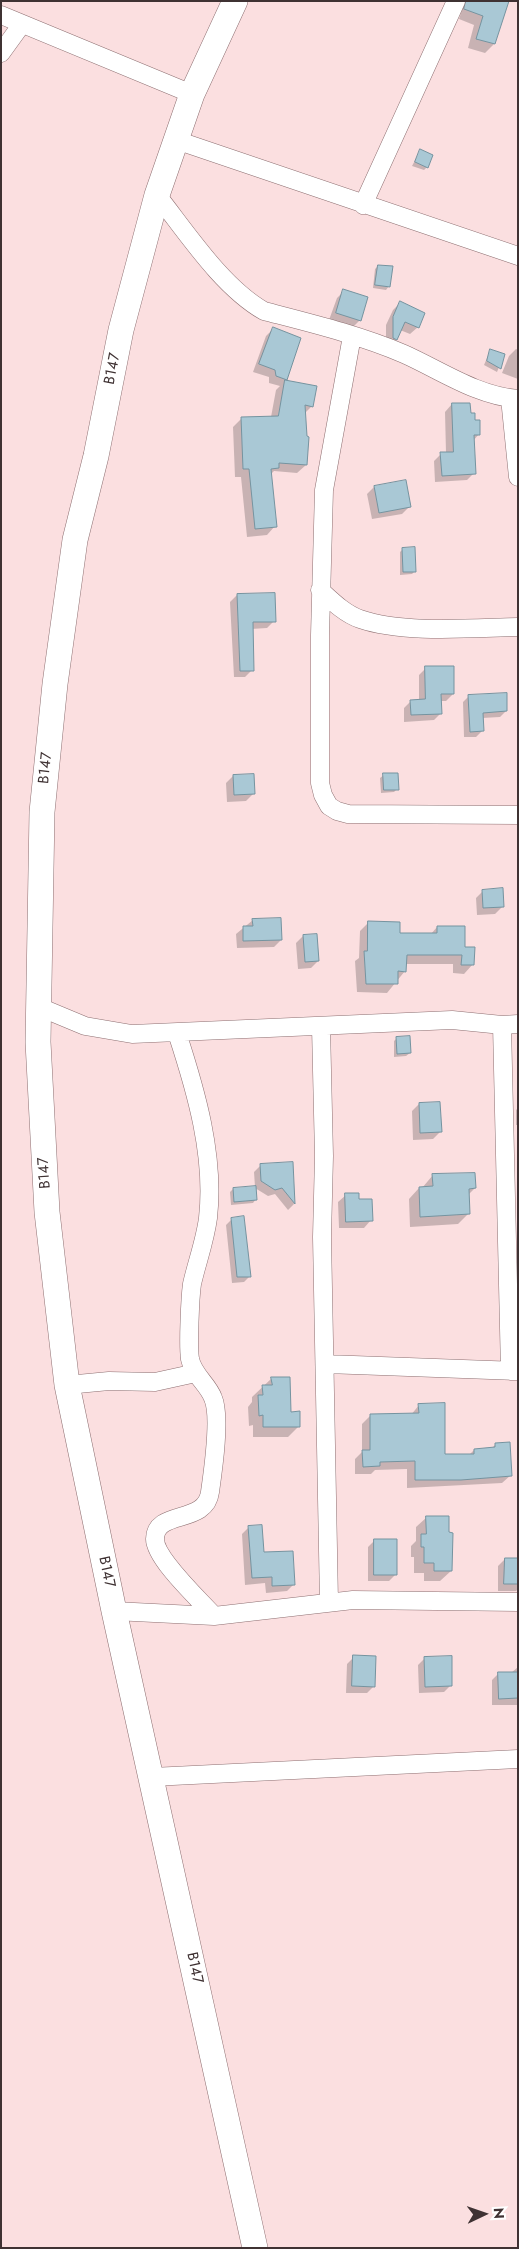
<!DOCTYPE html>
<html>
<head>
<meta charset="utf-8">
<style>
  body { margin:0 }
  #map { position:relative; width:519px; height:2249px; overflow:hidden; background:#fbdfe0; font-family:Jost,sans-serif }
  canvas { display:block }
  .frame { position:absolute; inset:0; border:2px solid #3f3233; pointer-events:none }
  .north { position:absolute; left:459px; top:2189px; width:50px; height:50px; -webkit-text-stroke:4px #fff; paint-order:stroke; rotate:87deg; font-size:14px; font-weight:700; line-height:20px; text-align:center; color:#3f3233 }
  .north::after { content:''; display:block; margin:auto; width:18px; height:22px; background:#3f3233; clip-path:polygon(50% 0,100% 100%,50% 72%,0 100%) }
</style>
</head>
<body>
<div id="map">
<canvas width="519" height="2249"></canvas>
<div class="frame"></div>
<div class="north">N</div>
</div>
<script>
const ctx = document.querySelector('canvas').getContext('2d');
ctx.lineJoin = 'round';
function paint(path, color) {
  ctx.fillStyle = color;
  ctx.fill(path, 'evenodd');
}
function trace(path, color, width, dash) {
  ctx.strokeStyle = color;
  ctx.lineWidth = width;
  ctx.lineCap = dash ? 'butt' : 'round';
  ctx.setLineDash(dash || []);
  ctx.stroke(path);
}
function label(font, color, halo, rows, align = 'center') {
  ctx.font = font + ' Jost,sans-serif';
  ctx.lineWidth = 4;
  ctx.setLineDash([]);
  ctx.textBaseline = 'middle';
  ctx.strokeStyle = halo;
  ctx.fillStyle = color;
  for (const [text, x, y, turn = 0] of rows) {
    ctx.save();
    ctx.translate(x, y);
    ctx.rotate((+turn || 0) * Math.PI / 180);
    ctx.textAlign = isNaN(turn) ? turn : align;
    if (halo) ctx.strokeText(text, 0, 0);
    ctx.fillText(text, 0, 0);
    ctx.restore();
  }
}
paint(new Path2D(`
  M465,1H508L494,44L485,53L468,48L474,25L459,19Z
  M420,151L427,167L424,170L412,166Z
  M378,266L389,286L386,290L373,288L375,269Z
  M344,291L360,320L353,327L329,320L337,298Z
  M400,303L418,327L410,334L400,330L396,339L389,346L386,345V325L393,310Z
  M273,329L286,379L284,381L316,387L312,406L304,414L306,465L297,473L274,471L270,475L275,526L267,535L247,537L241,477H235L233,427L242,418L271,417L276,390L280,386L269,383V377L253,372L266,336Z
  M516,349L518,350V379L502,373L509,356Z
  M490,351L504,355L497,372L484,365Z
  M452,404L469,414L479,434L473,441L474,473L467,480L435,482L434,461L441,454L446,453L445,412Z
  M374,487L409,507L402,514L372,519L367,494Z
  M403,549L415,571L412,574L400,575V552Z
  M237,595L274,621L267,628L251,629L252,670L245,677H234L230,602Z
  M426,668L453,694L446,701H440L441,713L434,720L404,722V708L411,701H419V675Z
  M469,696L506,711L500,717L482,718V731L476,737H464L463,702Z
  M253,775L254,793L246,801L227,802L226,783L233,776Z
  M384,775L397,789L394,792L381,793L380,778Z
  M483,891L502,907L495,914L477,915L476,898Z
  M253,920L281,940L274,947L237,948L236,934Z
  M369,922L399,934H431L437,927L464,948L473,964L464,974L453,973V964H405V971L387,993L357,992L355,961L359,958L360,931Z
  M303,936L318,961L311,968L298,969L296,943Z
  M397,1038L410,1053L406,1056L394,1057V1041Z
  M419,1104L440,1132L433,1139L413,1140L412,1111Z
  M518,1108V1125H516V1110Z
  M291,1164L294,1204L288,1210L275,1194L268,1196L255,1188L256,1199L253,1203L231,1205L230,1192L233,1189L255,1187L254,1172L261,1165Z
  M433,1175L475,1188L468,1195V1214L458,1224L410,1227L409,1199L419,1188H422Z
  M346,1195L371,1220L364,1228H339L338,1202Z
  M232,1219L250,1276L244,1282L232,1283L226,1225Z
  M272,1378L299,1426L288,1437H253V1425L249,1426L248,1407L252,1402V1397Z
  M419,1405L444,1455H469L474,1450L491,1449L495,1445L511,1475L502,1483L407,1488V1469L375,1470L371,1474H355V1459L362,1452V1424L370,1416L411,1415Z
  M427,1517L451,1571L440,1581H424V1573H414V1557H411V1546L416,1541V1527Z
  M249,1527L263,1554L294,1584L287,1591L266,1593L265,1583L245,1585L242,1534Z
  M375,1540L396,1574L389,1581H368V1547Z
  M505,1559H518V1589L516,1591H498V1566Z
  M354,1657L374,1686L367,1693H346L347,1664Z
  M425,1658L451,1685L444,1692L419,1693L418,1665Z
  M518,1667V1705H492V1680L499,1673H511Z`), '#0003');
const building = new Path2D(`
  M466,1H509L495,44L476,39L483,16L464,9Z
  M420,149L433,155L428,168L415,162Z
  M378,265L393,266L390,287L375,285Z
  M343,289L368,297L361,321L336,313Z
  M400,301L425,313L419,328L405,322L397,340L393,338V317Z
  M273,327L301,338L287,380L276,376L275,370L259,364Z
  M490,349L505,354L501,369L487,361Z
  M285,380L317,386L313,407L305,405L307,436L309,437L307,465L279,463V468L271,469L277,527L255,529L249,469H243L241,417L278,416Z
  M452,403H470L471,413H475V420H480V435H474L476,474L442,476L440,452H453Z
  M406,480L411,507L379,513L374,486Z
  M415,547L416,572H403L402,548Z
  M275,593L276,622H253L254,671H240L237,594Z
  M425,666H454V694H441L442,714L411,715L410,700L425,699Z
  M507,693V711L483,713L484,731L470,732L468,695Z
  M383,773H398L399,790H384Z
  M254,774L255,794L234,795L233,775Z
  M503,888L504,907L483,908L482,890Z
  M281,918L282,940L243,941V926H253L252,919Z
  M368,921L400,922V933H437V926H465V947H475L474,965H461L462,955H407L406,972L398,971V984H366L364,951H367Z
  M317,934L319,961L305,962L303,935Z
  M410,1036L411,1053L397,1054L396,1037Z
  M440,1102L442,1132L420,1133L419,1103Z
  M293,1162L295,1204L282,1188L275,1190L261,1181L260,1164Z
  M475,1173L476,1188L469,1189L470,1214L420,1217L419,1187L433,1186L432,1174Z
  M256,1186L257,1200L234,1202L233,1188Z
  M345,1193H359V1199H372L373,1221L346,1222Z
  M244,1216L251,1277H237L231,1218Z
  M271,1377H290L291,1412L300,1411V1427H263V1415L259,1416L258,1395H263L262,1385H272Z
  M445,1403V1454H474V1449L495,1447V1443L510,1442L512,1476L461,1480H415V1461L380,1462V1466L363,1467L362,1450H370V1414L419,1413L418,1404Z
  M426,1516H449V1532L453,1533L452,1571H434V1563H424V1547H421V1534H426Z
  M262,1525L264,1552L293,1551L295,1585L272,1586V1577L252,1578L248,1526Z
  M374,1539H397V1575H374Z
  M505,1558H518V1584H504Z
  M353,1655L376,1656L375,1687L352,1686Z
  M452,1656V1686L425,1687L424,1657Z
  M498,1672H518V1698L499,1699Z`);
paint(building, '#a9c8d5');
trace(building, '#75939f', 1);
const street = new Path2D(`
  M1,15L192,94
  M1,53L22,24
  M176,140L518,256
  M157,195C187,233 222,287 264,311C310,323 360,335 404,354C440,370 477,396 518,399
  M363,205L456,1
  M352,336L324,490L320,635V783L323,795L329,806L337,811L348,814L518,815
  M510,398L518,477
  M320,590C332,601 345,614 360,619C403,634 472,628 518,627
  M37,1006L85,1026L132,1034L452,1020L502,1025L518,1024
  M502,1025L510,1371
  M321,1027L324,1156L322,1237L329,1602
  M177,1033C196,1091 215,1156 208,1218C205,1241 197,1262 192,1284C190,1298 188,1346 190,1359C193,1375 208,1384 213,1398C221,1416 213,1471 210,1492C206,1525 155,1509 155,1539C155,1559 200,1600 214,1616
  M326,1364L518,1371
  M67,1385L109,1381L155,1382L196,1373
  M114,1611L214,1616L353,1600L518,1602
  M152,1777L518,1759`);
const secondary = new Path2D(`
  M235,1L192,94L157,195L121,330L96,456L75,540L55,684L42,812L38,1042L47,1212L67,1385L114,1611L255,2248`);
trace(street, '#8d6f71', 19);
trace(secondary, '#8d6f71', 26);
trace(street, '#fff', 18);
trace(secondary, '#fff', 25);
label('15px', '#3f3233', '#fff', [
  ["B147",113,369,-79],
  ["B147",46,768,-84],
  ["B147",45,1173,-94],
  ["B147",106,1572,78],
  ["B147",194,1968,78]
]);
</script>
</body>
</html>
